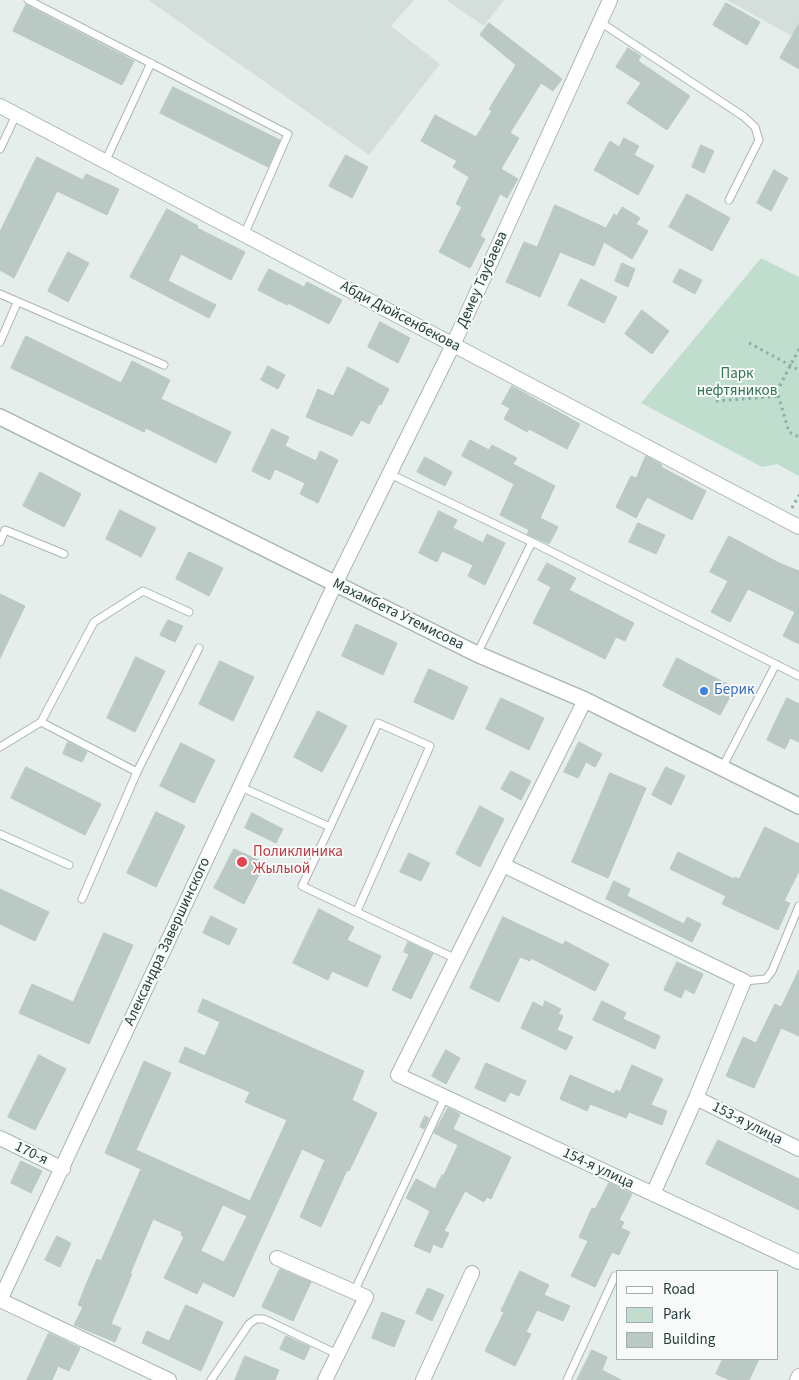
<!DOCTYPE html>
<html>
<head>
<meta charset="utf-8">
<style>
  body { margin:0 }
  #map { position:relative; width:799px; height:1380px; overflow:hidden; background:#e6eeec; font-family:"Source Sans 3",sans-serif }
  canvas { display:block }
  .legend { position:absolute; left:616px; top:1270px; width:162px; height:90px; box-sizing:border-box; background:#f7faf9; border:1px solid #a3afae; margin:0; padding:6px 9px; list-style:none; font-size:15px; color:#263f3d }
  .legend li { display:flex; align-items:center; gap:10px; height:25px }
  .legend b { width:25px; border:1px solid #a3afae }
</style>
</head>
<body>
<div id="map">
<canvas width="799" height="1380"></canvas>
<ul class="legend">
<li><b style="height:6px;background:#fff"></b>Road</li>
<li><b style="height:14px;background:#c1ddcd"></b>Park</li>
<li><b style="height:14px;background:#bbc9c5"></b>Building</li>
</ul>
</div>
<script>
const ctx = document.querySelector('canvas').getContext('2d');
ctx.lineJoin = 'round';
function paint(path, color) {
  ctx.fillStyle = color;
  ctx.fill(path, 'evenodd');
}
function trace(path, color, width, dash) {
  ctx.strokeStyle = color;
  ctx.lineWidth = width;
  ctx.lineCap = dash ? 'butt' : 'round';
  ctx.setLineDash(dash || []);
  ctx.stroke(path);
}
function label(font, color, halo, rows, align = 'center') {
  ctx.font = font + ' "Source Sans 3",sans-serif';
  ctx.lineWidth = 4;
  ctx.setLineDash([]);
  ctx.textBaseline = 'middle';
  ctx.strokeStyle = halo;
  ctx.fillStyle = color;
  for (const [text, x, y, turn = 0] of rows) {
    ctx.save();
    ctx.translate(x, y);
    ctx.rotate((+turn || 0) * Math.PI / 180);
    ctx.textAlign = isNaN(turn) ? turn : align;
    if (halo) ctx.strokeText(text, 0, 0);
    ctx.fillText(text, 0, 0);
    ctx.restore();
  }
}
paint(new Path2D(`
  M148,0H414L391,26L440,64L369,155Z
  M446,0H504L484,26Z
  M727,0H799V40Z`), '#d4dedb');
paint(new Path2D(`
  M761,258L799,277V476L777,464L762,467L641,403Z`), '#c1ddcd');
const building = new Path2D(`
  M726,3L760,22L747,45L713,25Z
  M26,5L134,61L122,85L13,31Z
  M489,23L562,79L553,91L541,83L510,133L519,138L501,169L518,179L507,198L500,194L480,236L485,239L470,268L439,252L462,207L456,204L469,177L453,167L457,161L421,141L435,115L476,137L492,111L489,109L516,65L480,35Z
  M799,24V69L780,58Z
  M628,48L641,56L638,61L690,96L667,130L627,103L641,83L616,67Z
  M173,87L280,140L268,167L160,113Z
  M624,138L639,146L634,155L654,166L638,195L594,170L610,141L619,147Z
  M701,145L714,151L704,173L692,167Z
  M346,155L368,167L352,198L329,186Z
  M37,157L83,180L86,174L119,189L107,215L57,191L14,278L0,270V232Z
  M774,170L788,178L771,211L757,203Z
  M687,194L730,218L712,251L669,227Z
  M555,205L606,228L614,214L617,216L622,207L640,218L636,224L648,231L632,259L604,242L594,266L560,252L540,297L506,282L524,242L537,247Z
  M167,209L198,226L197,228L245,252L231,280L181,254L168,281L216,305L209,318L130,277Z
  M68,252L89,263L68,302L48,291Z
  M622,263L635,269L628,287L615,281Z
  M269,269L304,287L307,282L342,300L329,324L288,303L287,305L258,290Z
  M680,269L702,280L695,294L673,282Z
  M581,279L617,297L604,323L568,305Z
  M642,310L669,331L652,354L625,334Z
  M380,322L410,338L398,363L368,347Z
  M26,336L121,383L132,361L170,380L161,399L231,432L216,463L146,428L144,432L11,368Z
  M268,366L285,375L278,389L261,380Z
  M348,367L389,389L381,405L379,404L369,424L361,420L352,436L306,417L318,389L333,396Z
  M512,386L580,424L567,449L529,429L527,432L504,419L510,408L502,404Z
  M272,429L289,437L285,446L316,461L320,451L338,460L318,503L300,494L305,483L275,469L270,480L252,471Z
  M470,440L489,450L492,445L517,458L513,464L555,486L540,518L558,527L549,544L527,534L529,530L500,515L514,484L462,456Z
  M646,456L662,465L661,467L706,491L692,520L647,497L636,518L616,507L631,476L636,478Z
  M425,457L452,472L445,486L417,472Z
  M40,472L81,494L64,527L23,506Z
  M120,510L156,528L141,557L106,539Z
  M439,511L457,520L453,528L483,543L487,534L505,543L485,585L468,576L473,565L442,551L437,562L419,553Z
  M638,523L665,535L656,554L629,542Z
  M729,536L779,563L799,571V644L783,636L795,612L748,589L730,622L711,612L728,581L710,572Z
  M189,552L223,568L209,596L176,579Z
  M547,563L576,578L569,590L634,623L625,641L616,637L605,659L533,623L551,587L538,580Z
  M0,594L25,606L0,658Z
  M168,620L183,626L175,642L160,635Z
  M356,624L397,643L383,675L342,656Z
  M136,657L165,671L135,732L107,718Z
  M677,658L735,688L720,715L663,686Z
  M220,661L254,677L233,721L199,704Z
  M429,669L468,687L453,720L414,702Z
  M501,698L544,718L529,750L486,729Z
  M787,698L799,704V742L790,738L785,749L767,740Z
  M318,711L347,726L322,772L294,757Z
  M68,742L87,752L82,762L63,754Z
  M579,742L602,754L595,767L586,762L578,778L564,772Z
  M181,743L215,760L194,803L160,786Z
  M26,767L101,804L85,835L11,798Z
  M666,767L685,776L671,805L652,795Z
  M511,771L531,781L521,800L501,789Z
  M610,773L646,788L608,878L572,862Z
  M480,806L504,819L480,867L456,854Z
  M156,812L185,826L156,887L127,873Z
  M252,813L283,829L276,843L245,828Z
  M765,827L799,844V871L784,901L790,903L778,930L722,904L726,896L670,869L678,852L734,879L735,877L739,879Z
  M234,849L265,863L244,904L214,888Z
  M409,853L430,863L421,881L400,872Z
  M614,881L630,889L627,896L684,924L687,917L701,924L692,942L606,899Z
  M0,889L49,912L35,941L0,924Z
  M319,909L354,927L347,940L381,956L367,987L332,971L328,980L293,963Z
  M211,916L237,929L229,945L203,933Z
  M503,917L563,945L565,941L609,964L595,991L531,958L530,961L520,957L499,1002L470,988Z
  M104,933L133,945L89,1044L19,1013L32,984L73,1002Z
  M408,942L433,954L411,999L392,990L409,954L404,952Z
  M677,962L703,974L694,994L685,989L681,998L664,990Z
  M799,970V1036L781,1028L754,1088L726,1076L743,1037L756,1043L775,1004L781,1007Z
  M203,999L364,1071L352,1100L377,1113L349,1171L347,1170L321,1227L300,1217L325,1160L302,1149L234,1297L203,1282L197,1294L164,1278L184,1237L181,1235L182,1232L153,1219L130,1274H132L111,1324L121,1328L115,1342L74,1325L83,1307L78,1305L85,1287L97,1259L101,1261L141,1169L105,1153L144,1061L171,1073L136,1150L250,1201L287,1120L245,1102L250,1092L179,1062L185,1047L205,1056L220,1022L198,1012ZM223,1205L247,1216L224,1262L201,1251Z
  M545,1001L561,1009L558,1014L563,1016L557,1030L573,1037L566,1050L521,1028L533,1002L543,1007Z
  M602,1001L626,1013L623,1019L660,1036L655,1049L593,1020Z
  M446,1050L460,1058L446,1084L432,1076Z
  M39,1055L66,1069L35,1130L8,1117Z
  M486,1063L526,1081L519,1096L510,1092L505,1102L475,1088Z
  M632,1065L663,1079L651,1105L667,1111L662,1125L629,1112L626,1118L590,1104L587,1111L560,1099L570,1075L614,1094L616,1090L620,1092Z
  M448,1108L460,1114L453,1129L511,1157L491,1199L487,1197L484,1202L465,1191L444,1231L449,1233L442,1248L433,1244L430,1253L414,1246L430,1211L406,1198L416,1179L435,1189L442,1175H444L458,1145L434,1133Z
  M425,1116L429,1118L424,1129L420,1127Z
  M718,1140L799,1179V1210L706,1164Z
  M21,1161L42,1171L31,1193L11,1183Z
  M609,1183L632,1194L619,1220L624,1222L621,1228L630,1232L619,1255L612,1252L595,1287L571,1276L588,1241L579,1237L592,1208L595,1209Z
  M57,1236L71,1243L60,1267L45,1260Z
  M280,1269L311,1282L293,1321L262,1307Z
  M520,1271L549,1285L544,1295L570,1306L563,1321L537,1310L526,1332L531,1334L515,1366L485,1351L504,1312L501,1311Z
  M428,1288L444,1295L432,1321L416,1313Z
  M186,1305L223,1322L201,1371L142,1343L147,1331L169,1341Z
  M382,1312L405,1321L394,1347L372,1338Z
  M49,1333L80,1348L69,1371L58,1366L52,1380H27Z
  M286,1336L310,1347L304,1360L280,1349Z
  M592,1350L607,1357L602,1370L621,1380H577Z
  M245,1356L279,1370L275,1380H235Z
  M723,1359H759L749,1380H730L716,1374Z`);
paint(building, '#bbc9c5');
trace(building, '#b9c7c4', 1);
const service = new Path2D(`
  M28,0L288,134L244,235
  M600,22L743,116L755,127L759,140L729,200
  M0,149L16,115
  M105,162L151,63
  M0,294L164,365
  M0,342L17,303
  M390,474L532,542L799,676
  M0,542L5,530L64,554
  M477,654L532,542
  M41,722L137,772
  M0,747L41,722L94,622L143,591L189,612
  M722,768L776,664
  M241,787L330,827L302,886L456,959
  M330,827L378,723L430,746L357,911
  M0,834L69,865
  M82,899L137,772L199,648
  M744,981L766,979L772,971L799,906
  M354,1292L445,1097
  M211,1380L249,1324L256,1319H264L337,1354
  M567,1380L615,1276`);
const minor = new Path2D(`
  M0,106L799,527
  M585,700L398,1075L799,1262
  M503,865L744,981L696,1098L653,1194
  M696,1098L799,1149
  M0,1138L63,1169
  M277,1258L366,1297L325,1380
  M169,1380L0,1300L335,584L453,345L610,0
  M423,1380L472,1273
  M797,1380L799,1376`);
const tertiary = new Path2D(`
  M0,417L477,654L585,700L799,806`);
trace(service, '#a9b6b4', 9);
trace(minor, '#a9b6b4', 16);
trace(tertiary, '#a9b6b4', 18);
trace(new Path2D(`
  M749,343L799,370
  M799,349L777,391L789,432L799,437
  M716,401L779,396
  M792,508L799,495`), '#89afaa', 3, [2.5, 4]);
trace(service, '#fff', 7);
trace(minor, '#fff', 14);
trace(tertiary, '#fff', 15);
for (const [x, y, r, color] of [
  [704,691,5,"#3f7fe0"],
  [242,862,6,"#e0444e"]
]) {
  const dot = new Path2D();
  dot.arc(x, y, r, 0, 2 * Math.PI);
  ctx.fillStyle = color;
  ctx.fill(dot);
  trace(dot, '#f7faf9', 2);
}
label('15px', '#263f3d', '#f7faf9', [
  ["Демеу Таубаева",483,280,-66],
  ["Абди Дюйсенбекова",400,317,28],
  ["Махамбета Утемисова",398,615,26],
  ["Александра Завершинского",168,942,-65],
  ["153-я улица",747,1124,27],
  ["170-я",31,1154,26],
  ["154-я улица",598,1169,25]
]);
label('15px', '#327456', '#f7faf9', [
  ["Парк",737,375],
  ["нефтяников",737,392]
]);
label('15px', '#366cbe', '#f7faf9', [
  ["Берик",714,691]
], 'left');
label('15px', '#be3a42', '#f7faf9', [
  ["Поликлиника",253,853],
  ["Жылыой",253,870]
], 'left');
</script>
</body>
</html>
